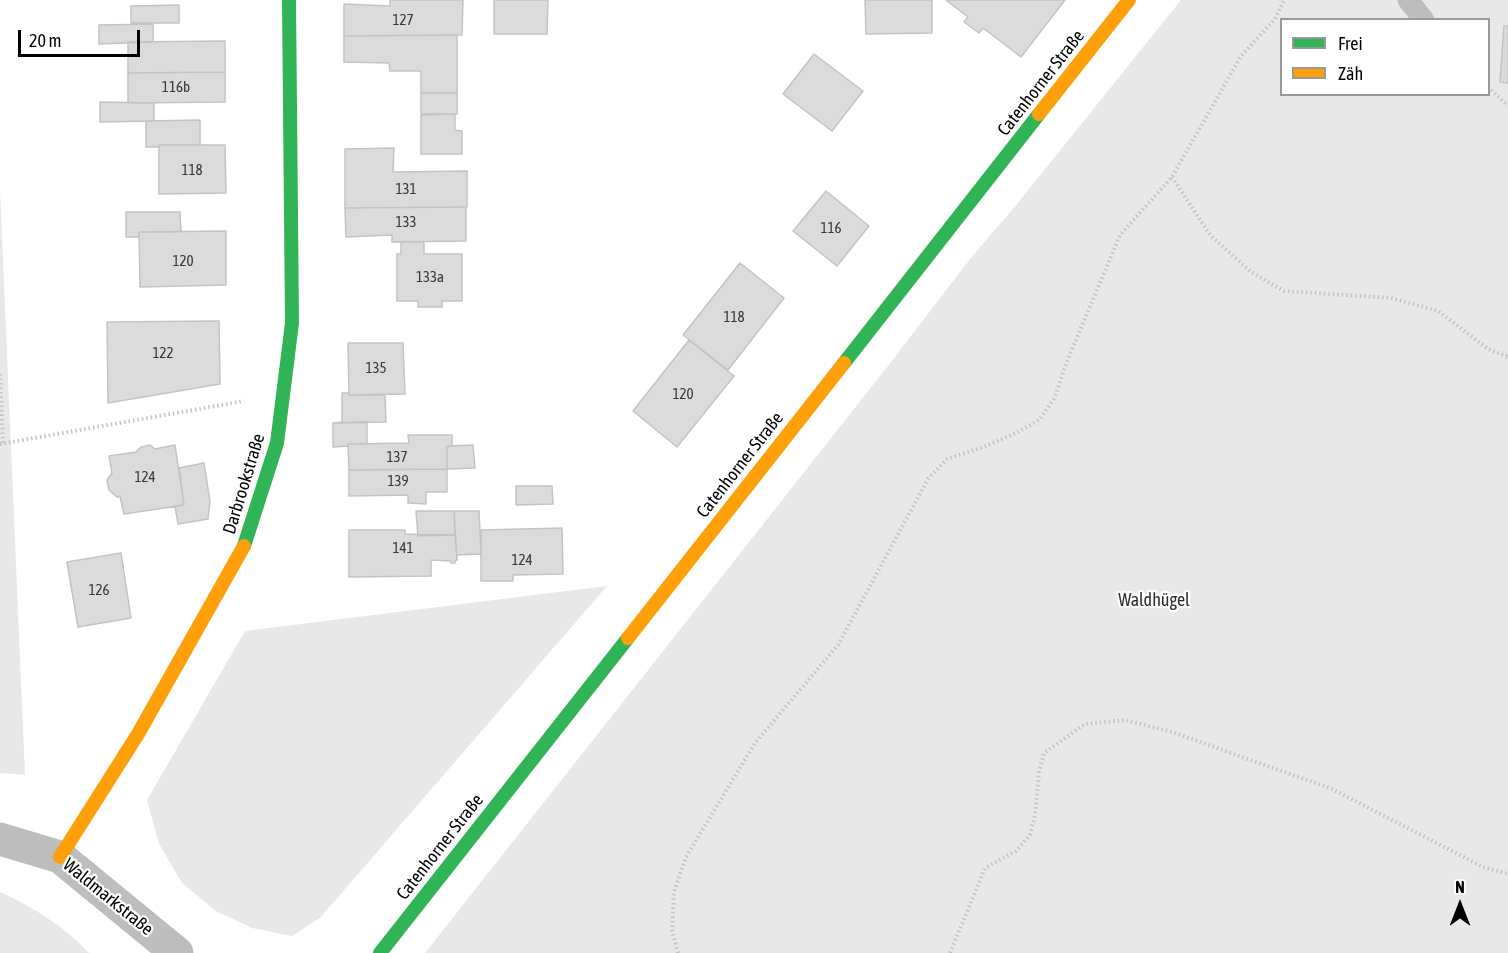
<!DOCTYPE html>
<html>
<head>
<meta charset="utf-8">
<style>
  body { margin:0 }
  #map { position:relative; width:1508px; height:953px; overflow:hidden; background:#fff; font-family:"Asap Condensed",sans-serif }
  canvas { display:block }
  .legend { position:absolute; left:1280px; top:18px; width:210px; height:78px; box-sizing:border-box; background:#fff; border:2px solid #999; margin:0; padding:8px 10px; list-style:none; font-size:18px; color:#000 }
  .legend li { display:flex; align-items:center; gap:12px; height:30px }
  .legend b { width:30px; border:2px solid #999 }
  .north { position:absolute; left:1430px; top:875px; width:60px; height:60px; -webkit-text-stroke:4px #fff; paint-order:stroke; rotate:0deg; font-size:16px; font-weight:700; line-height:24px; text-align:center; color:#000 }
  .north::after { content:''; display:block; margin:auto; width:21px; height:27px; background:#000; clip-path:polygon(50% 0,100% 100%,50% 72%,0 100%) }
  .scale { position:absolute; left:18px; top:30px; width:122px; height:27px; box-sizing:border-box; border:3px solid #000; border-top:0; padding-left:8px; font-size:18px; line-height:21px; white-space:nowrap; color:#000; -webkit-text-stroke:4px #fff; paint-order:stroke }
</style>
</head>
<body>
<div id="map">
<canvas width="1508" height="953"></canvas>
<ul class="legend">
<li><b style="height:8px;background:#30b455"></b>Frei</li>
<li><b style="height:8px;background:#ff9f0a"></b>Zäh</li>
</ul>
<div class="north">N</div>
<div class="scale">20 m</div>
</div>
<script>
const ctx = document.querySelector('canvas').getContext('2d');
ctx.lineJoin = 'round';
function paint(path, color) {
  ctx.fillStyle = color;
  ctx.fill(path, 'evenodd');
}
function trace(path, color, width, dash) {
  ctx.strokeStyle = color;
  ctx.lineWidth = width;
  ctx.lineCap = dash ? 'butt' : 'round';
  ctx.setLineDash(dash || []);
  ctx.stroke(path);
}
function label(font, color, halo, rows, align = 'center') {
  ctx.font = font + ' "Asap Condensed",sans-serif';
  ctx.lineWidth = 4.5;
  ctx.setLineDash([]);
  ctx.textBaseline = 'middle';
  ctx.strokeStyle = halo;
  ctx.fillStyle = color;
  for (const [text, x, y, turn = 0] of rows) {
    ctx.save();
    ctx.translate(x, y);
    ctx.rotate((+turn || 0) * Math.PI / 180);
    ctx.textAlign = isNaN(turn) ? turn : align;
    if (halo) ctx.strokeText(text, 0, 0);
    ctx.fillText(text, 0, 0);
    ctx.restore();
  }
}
paint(new Path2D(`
  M1181,0H1508V953H425L891,362L970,259L1017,204ZM1282,20H1488V94H1282Z
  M0,190L25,775L0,773Z
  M607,586L320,918L292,936L252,928L216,911L182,883L159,844L147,800L245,631Z
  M0,892C33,907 64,926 89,953H0Z`), '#e8e8e8');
const building = new Path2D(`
  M390,0H463L462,35L344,36V4L390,6Z
  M494,0H548L547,34H494Z
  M865,0H932V33L866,34Z
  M946,0H1065L1021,57L983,28L979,33L964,22L968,17Z
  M179,5V23H131V6Z
  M153,24V42L99,44V25Z
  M1504,26H1508V83L1500,82Z
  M457,35V93H421V71H390L389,63L344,62V36Z
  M225,41V72L128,73V42Z
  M814,54L863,91L832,131L783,94Z
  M225,72V102L128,103V73Z
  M421,93H457V114H421Z
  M100,102L154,103V121L100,122Z
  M455,114V130L462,131V154H421V115Z
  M200,120V145H159V147H146V121Z
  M159,145H225L226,193L159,194Z
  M394,148L393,172L467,171V207L345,208V149Z
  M826,191L869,226L837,266L793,231Z
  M466,207V241L392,242V235L346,237L345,208Z
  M126,212H180L181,232H139V237H126Z
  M226,231V285L140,287L139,232Z
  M401,242H424V254H462V301H442V307H418V301H397V254H401Z
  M740,263L784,298L728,370L683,335Z
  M219,321L220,384L108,403L107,322Z
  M689,340L734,376L677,447L633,411Z
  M348,343H403L405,394L349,395Z
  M342,393H348L349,395H385L386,422L333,423L342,422Z
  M367,422V444H348V446L333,447V423Z
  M408,435H452V446H447V469L349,470L348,444L409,443Z
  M150,445L155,449L175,445L184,505L124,514L120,496L117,497L109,490L107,480L112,473L109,456L136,452L141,447Z
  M473,445L475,468L447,469V446Z
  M204,463L210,501L208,519L178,524L175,506L184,505L179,468Z
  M447,469V492H426V504L408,503V495L349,496V470Z
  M516,486H552L553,504L516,505Z
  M416,511H454L455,535L418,536Z
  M454,511H479L481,554L457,555V560Z
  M562,528L563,574L513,575V581H481V530Z
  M349,530H405V534L455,535L457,560L455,561V563H451V561L431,560V576L349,577Z
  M121,553L131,618L78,627L67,562Z`);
paint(building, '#dbdbdb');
trace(building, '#c3c3c3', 1.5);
trace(new Path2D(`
  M1488,87L1508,106
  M1172,177L1210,235L1251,272L1284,291L1391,298L1438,311L1488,349L1508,357
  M0,374L3,443
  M0,444L244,401
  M678,953L672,930L674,892L686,857L755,743L838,645L928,479L947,459L986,446L1016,433L1039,420L1054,399L1068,359L1120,235L1172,177L1241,56L1275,19L1284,0
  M950,953L985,868L1016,851L1030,835L1035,815L1039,772L1044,753L1085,724L1125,720L1172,732L1332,789L1483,867L1508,874`), '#c2c2c2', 4, [1.5, 3]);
trace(new Path2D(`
  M1408,0L1424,20`), '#bdbdbd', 21);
trace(new Path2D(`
  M0,839L60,857L177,953`), '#bdbdbd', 33);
trace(new Path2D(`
  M844,363L1039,114
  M244,546L277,443L292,323L289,0
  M380,953L628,638`), '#30b455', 14);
trace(new Path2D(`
  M1039,114L1129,0
  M628,638L844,363
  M60,857L138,734L244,546`), '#ff9f0a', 14);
label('15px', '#373737', null, [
  ["127",403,20],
  ["116b",176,87],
  ["118",192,170],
  ["131",406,189],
  ["133",406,222],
  ["116",831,228],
  ["120",183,261],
  ["133a",430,277],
  ["118",734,317],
  ["122",163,353],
  ["135",376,368],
  ["120",683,394],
  ["137",397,457],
  ["124",145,477],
  ["139",398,481],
  ["141",403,548],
  ["124",522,560],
  ["126",99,590]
]);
label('18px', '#000', '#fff', [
  ["Catenhorner Straße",1041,83,-52],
  ["Catenhorner Straße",740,465,-52],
  ["Darbrookstraße",244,484,-73],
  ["Catenhorner Straße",440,847,-52],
  ["Waldmarkstraße",108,897,39]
]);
label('18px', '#2c2c2c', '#fff', [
  ["Waldhügel",1154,600]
]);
</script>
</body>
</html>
